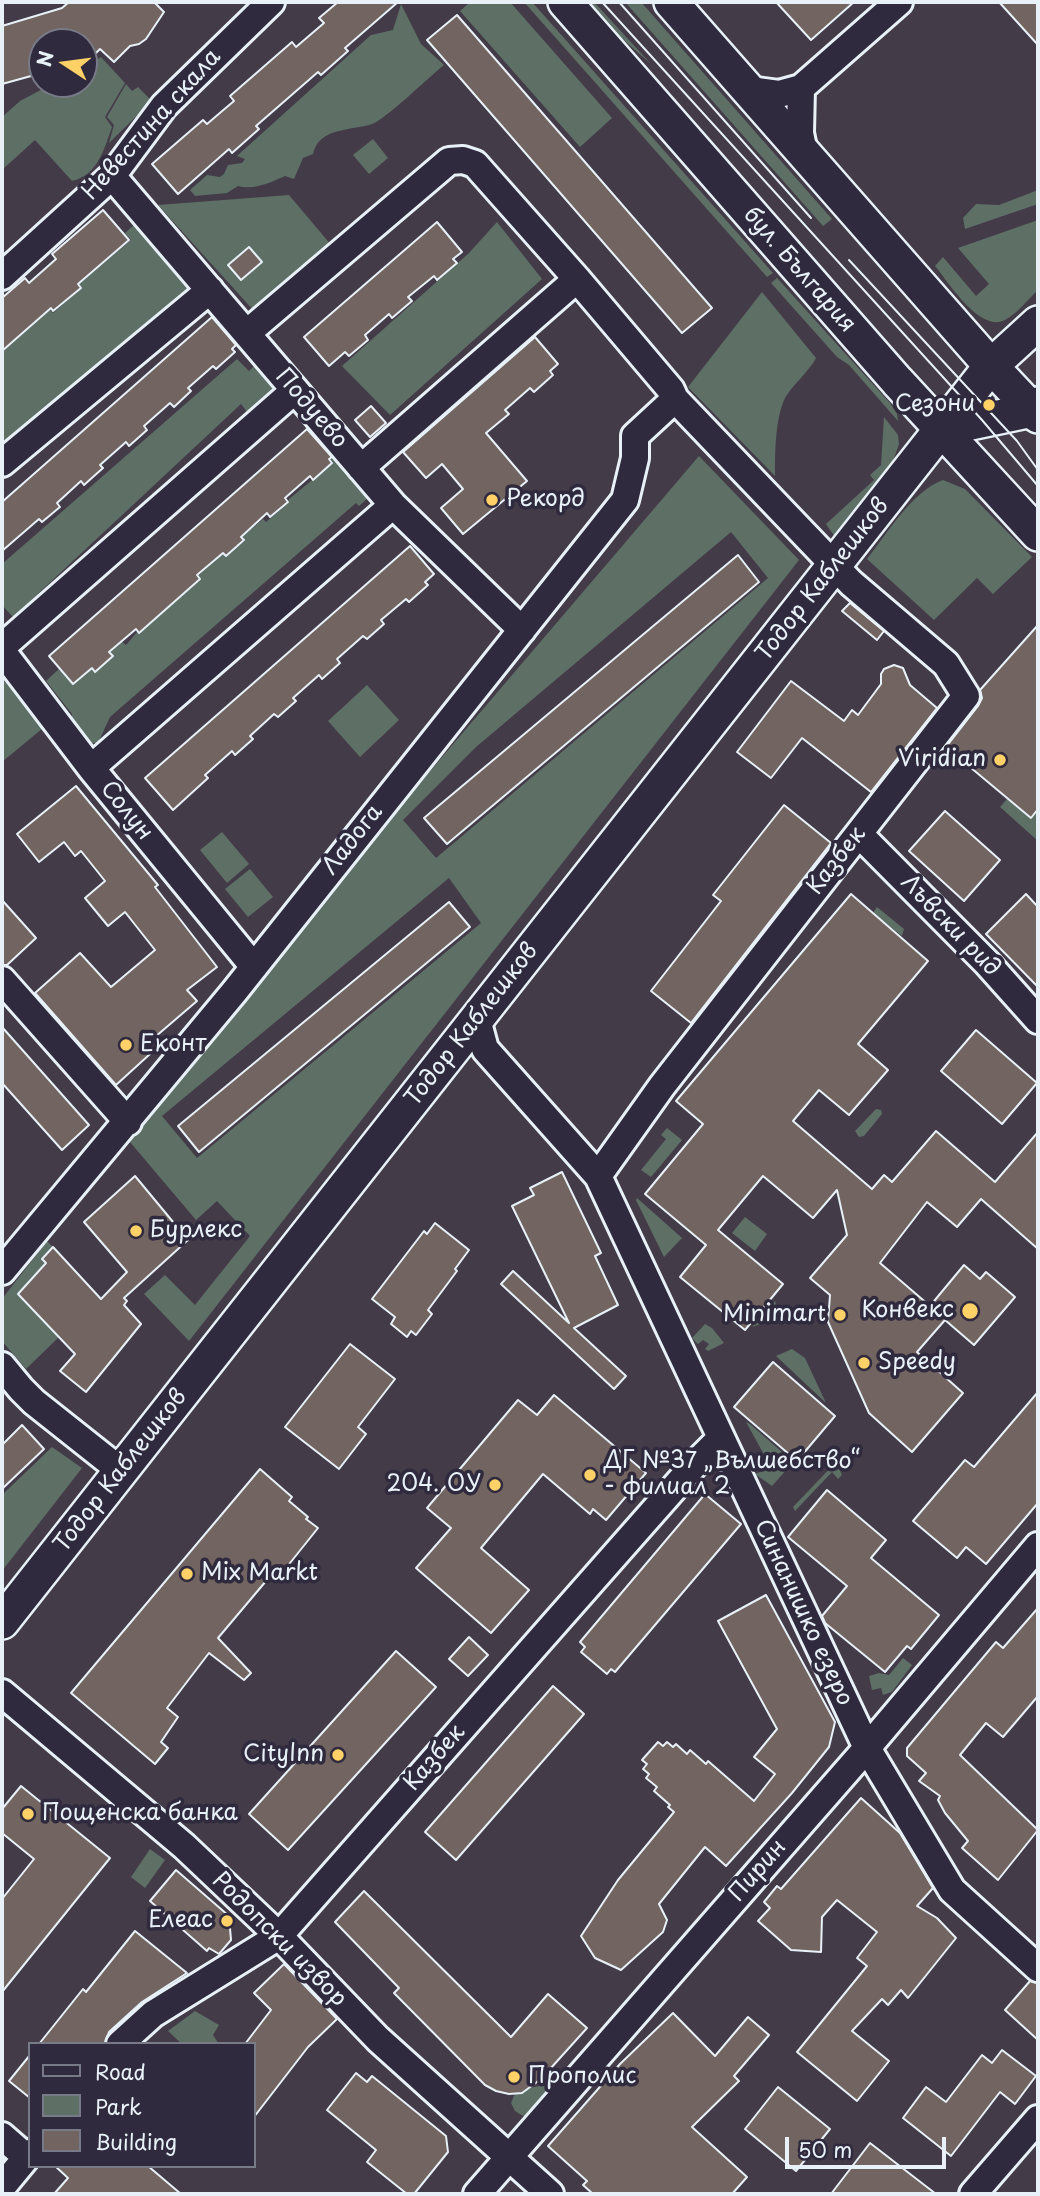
<!DOCTYPE html>
<html>
<head>
<meta charset="utf-8">
<style>
  body { margin:0 }
  #map { position:relative; width:1040px; height:2196px; overflow:hidden; background:#433b48; font-family:"Playpen Sans",sans-serif }
  canvas { display:block }
  .frame { position:absolute; inset:0; border:4px solid #e8f1f8; pointer-events:none }
  .legend { position:absolute; left:28px; top:2042px; width:228px; height:126px; box-sizing:border-box; background:#2f2a3d; border:2px solid #797a88; margin:0; padding:9px 12px; list-style:none; font-size:21px; color:#e8f1f8 }
  .legend li { display:flex; align-items:center; gap:14px; height:35px }
  .legend b { width:35px; border:2px solid #797a88 }
  .north { position:absolute; left:28px; top:28px; width:70px; height:70px; box-sizing:border-box; background:#2f2a3d; border:2px solid #797a88; border-radius:50%; rotate:283deg; font-size:19px; font-weight:700; line-height:28px; text-align:center; color:#e8f1f8 }
  .north::after { content:''; display:block; margin:auto; width:24px; height:32px; background:#ffd166; clip-path:polygon(50% 0,100% 100%,50% 72%,0 100%) }
  .scale { position:absolute; left:785px; top:2137px; width:161px; height:32px; box-sizing:border-box; border:4px solid #e8f1f8; border-top:0; padding-left:9px; font-size:21px; line-height:24px; white-space:nowrap; color:#e8f1f8; -webkit-text-stroke:5px #2f2a3d; paint-order:stroke }
</style>
</head>
<body>
<div id="map">
<canvas width="1040" height="2196"></canvas>
<div class="frame"></div>
<ul class="legend">
<li><b style="height:9px;background:#2f2a3d"></b>Road</li>
<li><b style="height:19px;background:#5e6f66"></b>Park</li>
<li><b style="height:19px;background:#726460"></b>Building</li>
</ul>
<div class="north">N</div>
<div class="scale">50 m</div>
</div>
<script>
const ctx = document.querySelector('canvas').getContext('2d');
ctx.lineJoin = 'round';
function paint(path, color) {
  ctx.fillStyle = color;
  ctx.fill(path, 'evenodd');
}
function trace(path, color, width, dash) {
  ctx.strokeStyle = color;
  ctx.lineWidth = width;
  ctx.lineCap = dash ? 'butt' : 'round';
  ctx.setLineDash(dash || []);
  ctx.stroke(path);
}
function label(font, color, halo, rows, align = 'center') {
  ctx.font = font + ' "Playpen Sans",sans-serif';
  ctx.lineWidth = 7;
  ctx.setLineDash([]);
  ctx.textBaseline = 'middle';
  ctx.strokeStyle = halo;
  ctx.fillStyle = color;
  for (const [text, x, y, turn = 0] of rows) {
    ctx.save();
    ctx.translate(x, y);
    ctx.rotate((+turn || 0) * Math.PI / 180);
    ctx.textAlign = isNaN(turn) ? turn : align;
    if (halo) ctx.strokeText(text, 0, 0);
    ctx.fillText(text, 0, 0);
    ctx.restore();
  }
}
paint(new Path2D(`
  M470,2H510L612,118L580,147L460,11Z
  M524,2H532L773,273L767,277Z
  M582,2H594L651,64L586,7Z
  M625,2H641L832,219L823,226Z
  M401,4L421,44L444,65C429,77 386,119 372,124C351,131 319,127 313,154L303,158L294,179L285,176C270,183 254,190 238,186L227,193L195,196L190,190L207,175L220,177L224,174L228,165L242,163L245,159L237,156L371,35L393,30Z
  M101,57L125,83L105,117L112,127C104,149 98,175 72,181L35,140L2,170V117L20,101L52,84H84V67Z
  M126,84L132,91L138,87L152,101L109,143L114,125L107,117Z
  M373,139L388,158L369,174L353,155Z
  M1038,190V204L965,229L963,218L976,204L999,205Z
  M289,195L332,246L255,312L158,205Z
  M145,215L209,290L18,438L2,441V352L50,310L53,313L82,288L79,284L131,240L125,233Z
  M1038,220V290C1028,299 1017,314 1005,320C980,333 949,283 935,266L943,257L976,296L989,284L958,248Z
  M497,222L542,279L390,415L342,366L469,253Z
  M777,278L890,403L897,414L898,421L849,365L837,357L771,283Z
  M762,292L816,358C808,373 793,384 785,398C775,419 775,454 775,476L688,387Z
  M263,357L290,389L254,421L241,404L13,617L2,605V564L237,359L249,371Z
  M884,417L898,435L899,444L892,464L835,537L826,524L874,480L870,475L881,465Z
  M339,452L378,489L359,506L356,503L110,717L98,743H86L72,726V714L46,681L59,669L73,685L92,668L94,671L113,656L110,652L122,642L126,645L137,632L139,633L200,579L198,576L223,553L226,557L245,541L242,537L263,519L266,522L288,503L289,499L333,463L331,459Z
  M699,456L799,560L189,1341L144,1294L165,1275L195,1305L250,1236L217,1201L196,1220L130,1142L396,811ZM731,532L768,578L436,858L403,820L476,747ZM449,878L481,923L197,1158L162,1116Z
  M943,480L965,489L1032,557L993,594L977,578L934,620L867,559C887,534 912,491 943,480Z
  M2,661L49,723L2,762Z
  M367,685L399,720L360,757L328,721Z
  M1007,799L1031,818L1038,809V841L1000,807Z
  M222,832L249,864L227,883L200,850Z
  M250,869L273,897L248,917L225,889Z
  M877,907L904,929L902,936L873,913Z
  M876,1109L881,1110L882,1114L864,1136L859,1137L855,1131Z
  M667,1128L682,1140L651,1177L641,1170L666,1139L661,1135Z
  M637,1198L682,1238L664,1257L636,1200Z
  M745,1217L767,1234L755,1251L732,1233Z
  M47,1241L53,1247L42,1259L46,1263L18,1294L59,1337L26,1369L2,1341V1299Z
  M775,1301L778,1311L775,1319L752,1327Z
  M705,1324L712,1328L724,1343L708,1351L705,1349L709,1344L703,1340L698,1344L692,1338Z
  M792,1349L805,1358L826,1403L776,1356Z
  M746,1422L750,1424L783,1453L767,1460Z
  M52,1447L82,1468L2,1571V1495Z
  M836,1462L842,1475L838,1479L832,1472L795,1511L793,1507Z
  M780,1464L789,1465V1467L772,1486L755,1474Z
  M903,1658L912,1665L892,1692L883,1695L881,1688L872,1690L869,1676L879,1673L889,1675Z
  M150,1849L165,1860L145,1888L131,1877Z
  M195,2011L219,2025L213,2035L219,2044H182L168,2031Z
  M550,2079L554,2083L530,2112L523,2116L515,2111L511,2103L516,2091L539,2086Z`), '#5e6f66');
const building = new Path2D(`
  M69,2H154L164,12L146,39L139,44L130,46L114,62L100,49L84,65V42H42V73L2,84V26L62,8Z
  M338,2H398L345,48L348,51L321,75L318,72L256,126L259,129L232,153L229,149L178,194L152,164L203,120L207,124L221,112L234,101L230,96L292,42L296,47L324,23L319,18Z
  M776,2H854L811,40Z
  M999,2H1038V45Z
  M457,15L712,308L682,333L427,40Z
  M103,210L129,240L78,284L81,288L53,311L51,308L2,351V298L25,278L29,283L56,259L52,254Z
  M437,222L462,252L453,259L457,263L437,280L434,276L408,297L412,301L392,318L389,314L365,335L368,340L349,356L345,352L329,366L304,337Z
  M249,247L262,262L241,280L228,265Z
  M212,317L236,345L232,349L235,352L216,369L213,366L188,388L191,391L174,407L170,403L144,426L147,430L129,446L126,442L100,465L103,468L84,485L81,481L57,503L60,507L42,522L39,519L2,551V502Z
  M535,337L558,364L550,371L553,375L534,392L530,388L505,410L509,414L486,433L527,481L463,534L441,508L463,489L442,464L426,478L403,452Z
  M371,406L386,423L370,437L355,420Z
  M307,429L332,457L329,459L332,463L313,480L310,476L285,498L288,502L270,517L267,513L241,537L244,540L226,556L223,553L197,575L200,579L139,633L136,629L109,652L113,656L95,672L92,668L73,684L49,656Z
  M410,546L434,574L425,582L428,585L409,602L406,599L381,620L384,624L367,639L363,636L337,659L340,663L322,679L319,675L293,698L296,701L278,717L274,714L250,736L253,739L235,755L232,751L205,775L208,778L173,810L145,778Z
  M738,555L759,582L447,844L424,818Z
  M850,603L884,631L877,640L842,611Z
  M1038,625V809L1031,818L946,747L978,706L982,698L980,690Z
  M894,665L903,668L910,685L937,708L871,792L802,738L771,778L737,752L791,681L844,721L852,710L858,715L881,684V674L884,669Z
  M76,786L158,885L155,887L217,967L187,990L197,1001L155,1037L161,1044L116,1085L35,993L80,953L111,987L155,950L125,912L108,926L85,898L105,881L81,851L75,856L64,842L39,862L17,834Z
  M784,805L831,843L691,1023L651,991L721,901L713,895Z
  M945,811L1000,860L964,901L909,851Z
  M851,894L928,961L858,1044L888,1070L849,1115L819,1090L793,1121L872,1189L884,1175L892,1182L936,1131L995,1182L1038,1132V1249L981,1199L957,1227L927,1202L880,1263L930,1306L964,1265L980,1279L986,1272L1015,1297L974,1345L945,1320L917,1352L963,1393L912,1452L869,1413L828,1322L830,1295L810,1278L847,1235L837,1190L813,1218L763,1176L718,1230L783,1284L745,1330L680,1277L706,1245L645,1194L703,1124L676,1101Z
  M1026,894L1038,907V987L986,934Z
  M2,900L36,938L7,965H2Z
  M449,902L470,927L199,1152L178,1126Z
  M2,1027L89,1125L62,1150L2,1083Z
  M976,1030L1037,1083L1002,1124L941,1071Z
  M562,1172L601,1253L595,1256L618,1305L574,1328L626,1376L614,1389L501,1284L513,1271L569,1323L512,1206L534,1195L530,1188Z
  M135,1176L188,1240L124,1298L127,1301L124,1305L141,1324L86,1392L60,1371L75,1354L18,1294L46,1263L42,1259L53,1247L101,1299L127,1272L84,1222Z
  M435,1223L469,1250L455,1269L457,1271L428,1310L432,1314L416,1335L411,1331L407,1337L391,1324L395,1317L372,1299L424,1231L427,1234Z
  M350,1344L395,1379L358,1427L366,1434L339,1469L285,1427Z
  M773,1362L835,1416L797,1461L734,1407Z
  M1038,1392V1503L986,1564L966,1547L957,1558L913,1521L965,1460L974,1467Z
  M554,1395L646,1473L606,1520L593,1509L590,1514L543,1474L481,1548L529,1590L491,1633L416,1568L451,1528L427,1508L518,1400L537,1415Z
  M22,1425L44,1449L2,1489V1445Z
  M260,1469L292,1497L289,1501L308,1517L306,1519L318,1528L282,1573L277,1568L218,1638L251,1673L244,1680L209,1653L167,1708L178,1717L161,1742L168,1748L155,1764L71,1693Z
  M827,1490L886,1540L871,1558L939,1615L911,1649L907,1646L885,1672L825,1623L822,1616L847,1586L788,1537Z
  M705,1494L741,1524L615,1672L611,1669L607,1674L581,1652L585,1647L580,1642Z
  M766,1595L835,1722L829,1747L792,1793L726,1866L705,1847L659,1904L667,1920L663,1932L621,1970L595,1958L581,1936L618,1880L674,1812L668,1807L670,1805L654,1791L657,1787L646,1778L649,1774L643,1769L647,1764L642,1760L658,1742L663,1746L667,1742L673,1747L676,1744L687,1754L690,1750L706,1764L708,1761L754,1801L775,1774L754,1757L777,1729L718,1621Z
  M1038,1608V1696L1003,1737L986,1723L960,1755L1038,1830L998,1880L962,1848L968,1841L945,1813L938,1800L940,1796L919,1781L926,1773L907,1756V1748L996,1642L1003,1648Z
  M469,1637L488,1655L468,1676L449,1659Z
  M396,1651L436,1687L288,1850L249,1814Z
  M553,1686L584,1714L456,1860L425,1832Z
  M21,1786L110,1858L2,1992V1899L34,1859L2,1833V1809Z
  M861,1798L900,1833L933,1888L917,1906L937,1918L956,1938L908,1998L901,1990L888,2005L882,1999L852,2031L889,2061L857,2101L797,2052L867,1966L857,1958L877,1932L837,1900L822,1917L821,1952L791,1950L758,1921L770,1908L764,1902L777,1886L781,1889Z
  M176,1870L229,1916L231,1940L219,1954L209,1948L207,1951L150,1901Z
  M364,1891L511,2037L548,1994L587,2028L541,2079L522,2093L509,2094L496,2091L485,2085L394,1993L399,1988L335,1922Z
  M135,1931L187,1973L142,2002L109,2032L105,2044H39L83,1989L86,1992Z
  M284,1964L337,2019L308,2047L254,2117V2044H245L271,2010L254,1993Z
  M1030,1981L1038,1983V2040L1005,2010Z
  M673,2013L715,2056L748,2017L769,2035L734,2076L739,2081L692,2127L747,2177L732,2194H593L583,2185L587,2181L548,2146L620,2064Z
  M1002,2050L1036,2076L1015,2104L1000,2092L951,2156L903,2118L926,2087L946,2102L982,2055L992,2063Z
  M30,2055V2098L9,2081Z
  M356,2073L367,2082L372,2076L446,2136L448,2152L414,2194H407L367,2162L376,2150L327,2110Z
  M778,2087L830,2129L796,2171L745,2129Z
  M870,2143L936,2194H831Z
  M55,2166H148L181,2194H54L68,2178Z`);
paint(building, '#726460');
trace(building, '#e8f1f8', 2);
const minor = new Path2D(`
  M801,88L800,133L804,153
  M749,90L779,94L801,88L899,2
  M112,176L393,505L522,630
  M2,276L112,176L164,106L271,2
  M247,333L449,161L463,160L475,164L577,279L671,390L675,399L851,583L946,664L966,696L662,1086L598,1176
  M2,463L210,290
  M361,468L577,279
  M2,647L295,390
  M2,651L91,768L254,967
  M91,768L393,505
  M859,834L987,963L1038,1020
  M2,980L128,1122
  M477,1019L485,1049L598,1176L867,1748L952,1890L1038,1968
  M2,1271L234,992L625,500L635,458V436L675,399
  M2,1366L21,1389L34,1402L121,1471
  M2,1693L184,1846L279,1936L378,2039L550,2194
  M120,2044L153,2014L279,1936L696,1463L721,1438
  M2,2136L26,2157
  M2,2187L30,2153
  M477,2194L867,1748L1038,1546
  M973,2194L1038,2119`);
const major = new Path2D(`
  M565,2L897,381L1038,534
  M671,2L991,366L1038,416
  M942,429L1032,410L1038,404
  M2,1622L991,366L1038,323`);
trace(minor, '#e8f1f8', 32);
trace(major, '#e8f1f8', 38);
trace(minor, '#2f2a3d', 26);
trace(major, '#2f2a3d', 33);
trace(new Path2D(`
  M602,2L982,420L1038,486
  M619,2L811,218
  M849,260L1017,441L1038,470`), '#e8f1f8', 2);
for (const [x, y, r, color] of [
  [989,405,7,"#ffd166"],
  [492,500,7,"#ffd166"],
  [1000,760,7,"#ffd166"],
  [126,1045,7,"#ffd166"],
  [136,1231,7,"#ffd166"],
  [970,1311,9,"#ffd166"],
  [840,1315,7,"#ffd166"],
  [864,1363,7,"#ffd166"],
  [590,1475,7,"#ffd166"],
  [495,1485,7,"#ffd166"],
  [187,1574,7,"#ffd166"],
  [338,1755,7,"#ffd166"],
  [28,1814,7,"#ffd166"],
  [227,1921,7,"#ffd166"],
  [514,2077,7,"#ffd166"]
]) {
  const dot = new Path2D();
  dot.arc(x, y, r, 0, 2 * Math.PI);
  ctx.fillStyle = color;
  ctx.fill(dot);
  trace(dot, '#2f2a3d', 2.5);
}
label('23px', '#e8f1f8', '#2f2a3d', [
  ["Невестина скала",152,125,-48],
  ["бул. България",799,270,49],
  ["Подуево",311,409,49],
  ["Тодор Каблешков",823,580,-52],
  ["Солун",126,811,51],
  ["Ладога",353,840,-52],
  ["Казбек",837,861,-52],
  ["Лъвски рид",950,926,46],
  ["Тодор Каблешков",472,1025,-52],
  ["Тодор Каблешков",121,1471,-52],
  ["Синанишко езеро",803,1613,65],
  ["Казбек",435,1758,-49],
  ["Пирин",758,1871,-49],
  ["Родопски извор",279,1940,45]
]);
label('23px', '#e8f1f8', '#2f2a3d', [
  ["Сезони",975,405,"right"],
  ["Рекорд",506,500],
  ["Viridian",986,760,"right"],
  ["Еконт",140,1045],
  ["Бурлекс",150,1231],
  ["Конвекс",954,1311,"right"],
  ["Minimart",826,1315,"right"],
  ["Speedy",878,1363],
  ["ДГ №37 „Вълшебство“",604,1462],
  ["- филиал 2",604,1488],
  ["204. ОУ",481,1485,"right"],
  ["Mix Markt",201,1574],
  ["CityInn",324,1755,"right"],
  ["Пощенска банка",42,1814],
  ["Елеас",213,1921,"right"],
  ["Прополис",528,2077]
], 'left');
</script>
</body>
</html>
